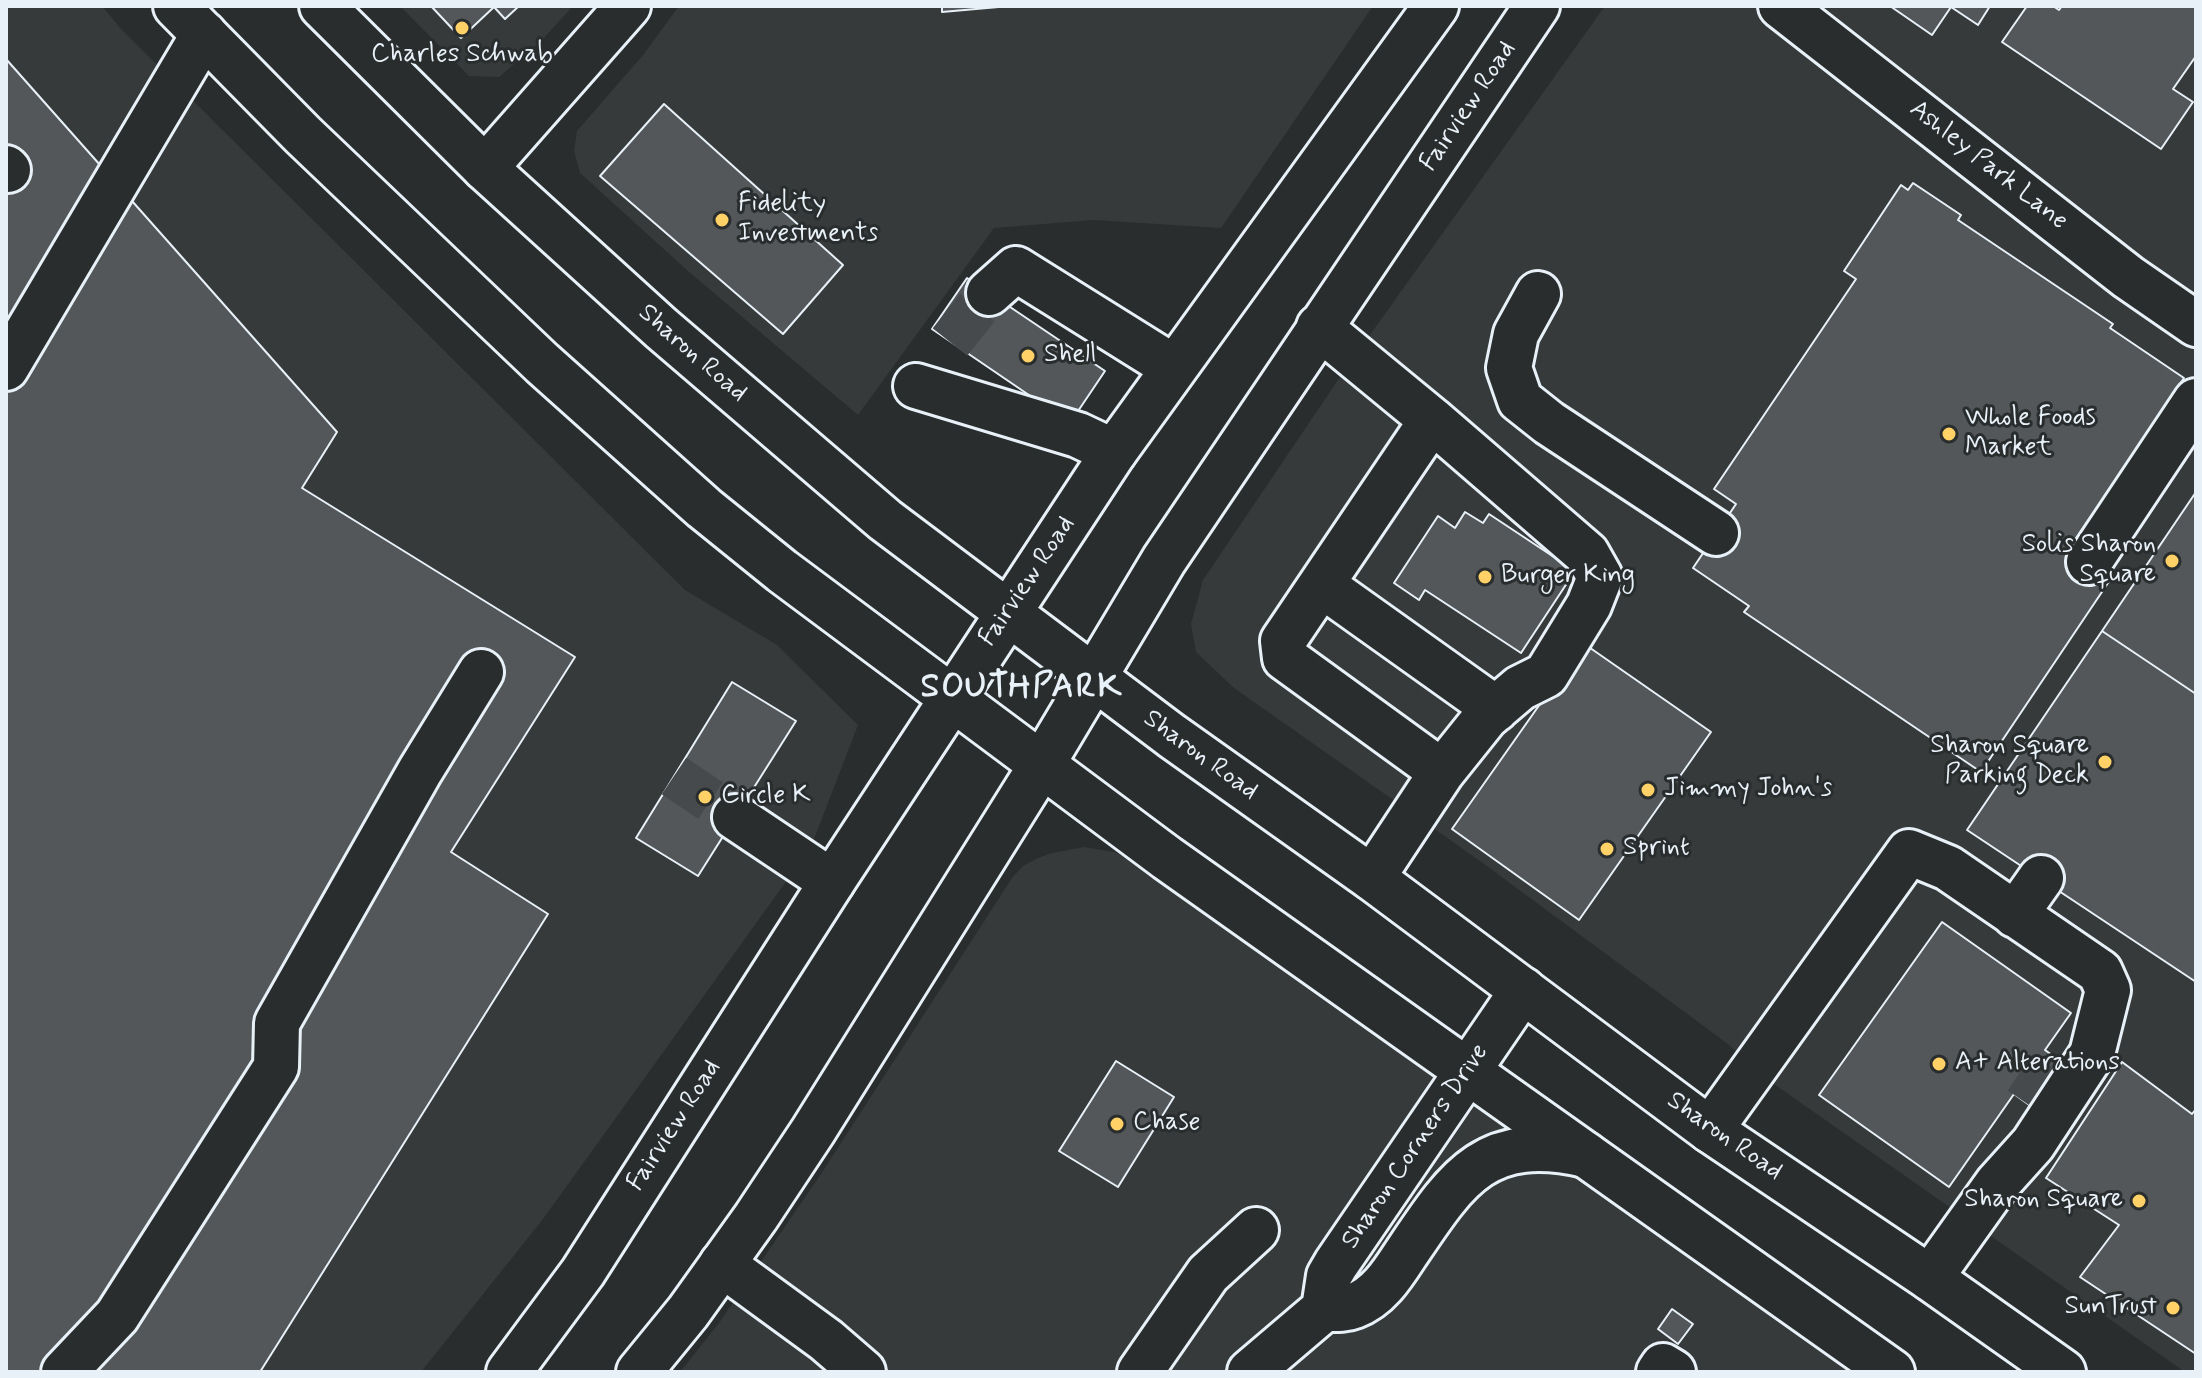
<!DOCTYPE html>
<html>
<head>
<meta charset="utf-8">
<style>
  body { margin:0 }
  #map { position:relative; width:2202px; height:1378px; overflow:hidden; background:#2a2d2e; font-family:Mynerve,sans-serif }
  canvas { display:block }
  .frame { position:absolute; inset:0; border:8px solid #e8f1f8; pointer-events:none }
</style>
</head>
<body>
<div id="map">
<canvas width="2202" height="1378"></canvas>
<div class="frame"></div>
</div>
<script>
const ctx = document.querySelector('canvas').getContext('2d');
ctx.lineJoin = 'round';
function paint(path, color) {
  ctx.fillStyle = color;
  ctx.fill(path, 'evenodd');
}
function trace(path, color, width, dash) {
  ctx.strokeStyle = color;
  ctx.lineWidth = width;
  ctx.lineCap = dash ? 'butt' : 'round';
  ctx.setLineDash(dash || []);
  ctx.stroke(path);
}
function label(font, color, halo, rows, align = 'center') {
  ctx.font = font + ' Mynerve,sans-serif';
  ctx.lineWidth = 6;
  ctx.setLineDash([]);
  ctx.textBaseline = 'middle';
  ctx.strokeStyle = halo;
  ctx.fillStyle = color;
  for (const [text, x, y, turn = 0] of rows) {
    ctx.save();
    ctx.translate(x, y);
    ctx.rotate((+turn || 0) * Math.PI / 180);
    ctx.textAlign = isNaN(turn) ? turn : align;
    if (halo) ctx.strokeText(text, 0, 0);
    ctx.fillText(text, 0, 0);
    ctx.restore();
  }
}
paint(new Path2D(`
  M6,6H102L121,29L685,590L777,645L858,725L811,847L543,1219L421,1372H6Z
  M400,6H573L541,41L499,77L469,76Z
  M679,6H1373L1221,228L1094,220L994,228L858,415L688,271L580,173L574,151L577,131L643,55Z
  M1605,6H2196V1372H2185L1764,1077L1728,1044L1480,861L1234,688L1196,652L1191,624L1203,580L1342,374Z
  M1084,847L1114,852L1130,859L1259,948L1850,1372H680L719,1323L821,1174L1012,878L1023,866L1038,858L1052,853Z`), '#363a3b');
const building = new Path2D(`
  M431,6H519L505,19L494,7L461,38Z
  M942,6H1010L942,12Z
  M1890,6H1990L1978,25L1951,7L1932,35Z
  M2027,6H2053L2059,10L2062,6H2196V56L2173,89L2193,102L2161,149L2002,42Z
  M6,59L337,432L302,488L575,657L451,852L548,914L260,1372H6Z
  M664,104L843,265L783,334L600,176Z
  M1913,183L1961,215L1958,220L2113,324L2110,328L2184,378L2069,549L2112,577L1981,772L1744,612L1749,606L1693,568L1736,504L1714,489L1856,279L1844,271L1901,185L1908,190Z
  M967,278L1105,371L1070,423L932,329Z
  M2196,492V694L2102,631Z
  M1465,512L1483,523L1489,514L1575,571L1521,653L1425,590L1419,600L1394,583L1438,516L1455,528Z
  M2102,631L2196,694V982L1967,830Z
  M1583,643L1711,732L1579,920L1452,829Z
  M732,682L796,721L698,876L636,838Z
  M1942,922L2071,1013L2045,1050L2070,1068L2039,1112L2014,1094L1949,1187L1819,1095Z
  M1116,1061L1174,1097L1118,1187L1059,1151Z
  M2122,1062L2192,1114L2196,1109V1354L2080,1277L2119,1225L2046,1178Z
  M1672,1309L1693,1324L1678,1344L1658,1329Z`);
paint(building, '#535759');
trace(building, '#e8f1f8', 2);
trace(new Path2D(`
  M950,342L989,293
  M674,776L735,817
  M2026,1103L2056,1059`), '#464a4c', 44, [44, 22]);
const minor = new Path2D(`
  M1781,6L2128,277L2196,324
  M6,168L8,170
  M485,168L628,6
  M989,293L1016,269L1173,367
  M1538,294L1516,334L1509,368L1520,400L1549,423L1716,533
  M1319,327L1432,420L1283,641L1285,658L1442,772
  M6,368L204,34
  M916,386L1078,435L1114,452
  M2089,562L2196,401
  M1322,585L1496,709
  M735,817L832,882
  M1372,878L1442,772L1486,717L1520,688L1546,675L1589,605L1600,577L1587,554L1432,420
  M2015,915L2041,878
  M1523,990L1336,1264L1329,1276L1324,1309C1334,1309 1344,1310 1354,1306C1378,1297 1392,1275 1405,1255C1457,1178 1484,1132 1586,1155
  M1710,1130L1909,852L1948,868L2100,972L2108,990L2092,1054L2033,1144L1997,1184L1930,1278
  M722,1264L826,1340L863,1372
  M64,1372L117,1316L276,1067L277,1023L420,771L481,672
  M1140,1372L1208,1274L1256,1230
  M1250,1372L1324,1309
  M1659,1372L1663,1366L1673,1372`);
const major = new Path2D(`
  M176,6L303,135L542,363L704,508L782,571L1167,858L1892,1372
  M322,6L485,168L661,328L885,520L1172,736L1372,878L1710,1130L1930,1278L2063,1372
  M509,1372L583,1272L832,882L1114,452L1436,6
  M639,1372L688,1312L756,1217L813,1131L1041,766L1164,560L1537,6`);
trace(minor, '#e8f1f8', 50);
trace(major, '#e8f1f8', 50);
trace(minor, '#2a2d2e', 44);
trace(major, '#2a2d2e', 44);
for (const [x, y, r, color] of [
  [462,28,8,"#ffd166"],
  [722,220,8,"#ffd166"],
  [1028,356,8,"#ffd166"],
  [1949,434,8,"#ffd166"],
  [2172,561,8,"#ffd166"],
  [1485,577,8,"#ffd166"],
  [2105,762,8,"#ffd166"],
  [1648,790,8,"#ffd166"],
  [705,797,8,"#ffd166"],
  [1607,849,8,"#ffd166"],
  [1939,1064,8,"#ffd166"],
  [1117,1124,8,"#ffd166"],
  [2139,1201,8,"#ffd166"],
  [2173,1308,8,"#ffd166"]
]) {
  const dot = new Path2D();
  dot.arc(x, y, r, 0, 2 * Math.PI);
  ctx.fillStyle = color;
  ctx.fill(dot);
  trace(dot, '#2a2d2e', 3);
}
label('26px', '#e8f1f8', '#2a2d2e', [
  ["Charles Schwab",462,56,"center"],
  ["Fidelity",738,205],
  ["Investments",738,235],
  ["Shell",1044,356],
  ["Whole Foods",1965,419],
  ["Market",1965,449],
  ["Solis Sharon",2156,546,"right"],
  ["Square",2156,576,"right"],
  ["Burger King",1501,577],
  ["Sharon Square",2089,747,"right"],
  ["Parking Deck",2089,777,"right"],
  ["Jimmy John's",1664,790],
  ["Circle K",721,797],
  ["Sprint",1623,849],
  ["A+ Alterations",1955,1064],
  ["Chase",1133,1124],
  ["Sharon Square",2123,1201,"right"],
  ["SunTrust",2157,1308,"right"]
], 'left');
label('26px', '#e8f1f8', '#2a2d2e', [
  ["Fairview Road",1469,107,-56],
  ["Ashley Park Lane",1988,166,38],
  ["Sharon Road",692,354,41],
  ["Fairview Road",1028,582,-56],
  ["Sharon Road",1200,756,36],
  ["Fairview Road",675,1126,-57],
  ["Sharon Road",1724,1137,35],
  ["Sharon Corners Drive",1416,1147,-56]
]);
ctx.letterSpacing = '2px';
label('bold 34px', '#e8f1f8', '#2a2d2e', [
  ["SOUTHPARK",1022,689]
]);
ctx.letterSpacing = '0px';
</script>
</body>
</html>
